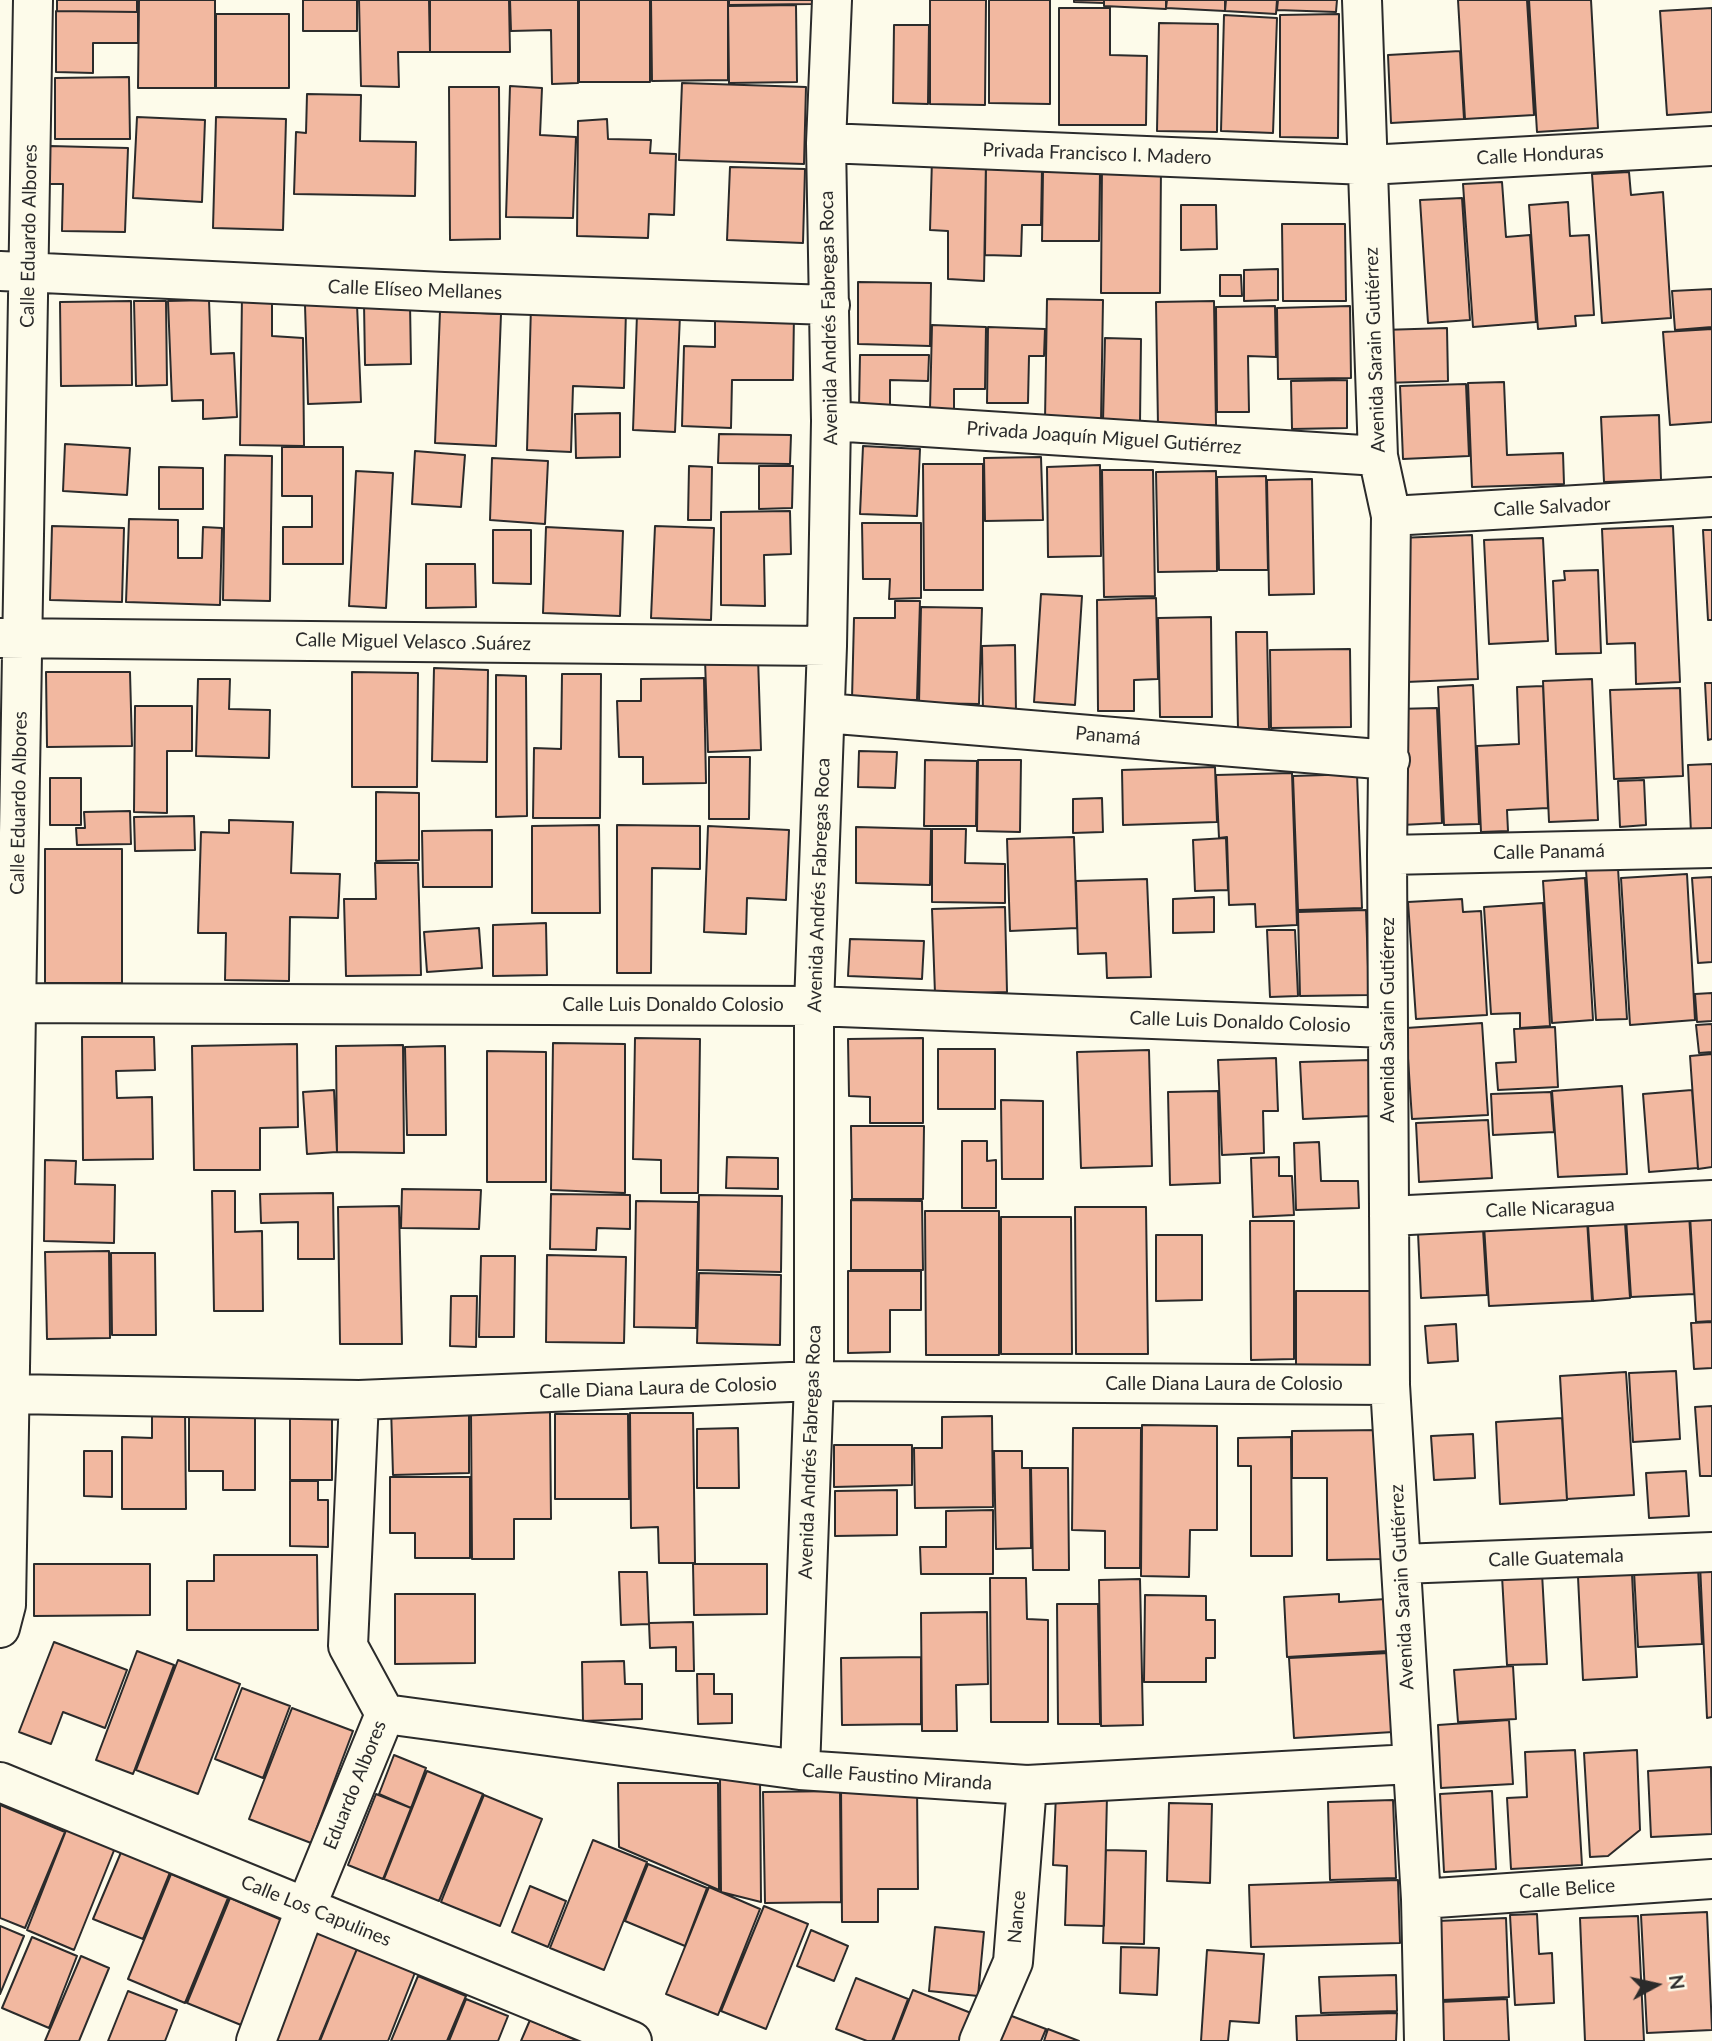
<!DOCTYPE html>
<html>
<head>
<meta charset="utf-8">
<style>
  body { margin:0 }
  #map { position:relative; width:1712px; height:2041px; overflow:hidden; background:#fdfbea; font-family:Lato,sans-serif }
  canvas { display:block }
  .north { position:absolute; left:1621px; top:1950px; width:70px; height:70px; -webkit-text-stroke:5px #fdfbea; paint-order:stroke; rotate:82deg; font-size:19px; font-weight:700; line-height:28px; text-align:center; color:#2b2b2b }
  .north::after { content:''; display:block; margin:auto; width:24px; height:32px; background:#2b2b2b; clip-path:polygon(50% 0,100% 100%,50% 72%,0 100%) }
</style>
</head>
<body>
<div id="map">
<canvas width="1712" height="2041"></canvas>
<div class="north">N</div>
</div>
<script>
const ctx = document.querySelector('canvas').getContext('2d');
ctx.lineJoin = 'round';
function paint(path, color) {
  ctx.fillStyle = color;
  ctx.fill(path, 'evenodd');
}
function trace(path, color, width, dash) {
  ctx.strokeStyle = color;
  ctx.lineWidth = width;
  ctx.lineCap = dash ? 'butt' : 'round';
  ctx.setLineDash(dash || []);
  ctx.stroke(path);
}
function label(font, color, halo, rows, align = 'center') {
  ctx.font = font + ' Lato,sans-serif';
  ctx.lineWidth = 5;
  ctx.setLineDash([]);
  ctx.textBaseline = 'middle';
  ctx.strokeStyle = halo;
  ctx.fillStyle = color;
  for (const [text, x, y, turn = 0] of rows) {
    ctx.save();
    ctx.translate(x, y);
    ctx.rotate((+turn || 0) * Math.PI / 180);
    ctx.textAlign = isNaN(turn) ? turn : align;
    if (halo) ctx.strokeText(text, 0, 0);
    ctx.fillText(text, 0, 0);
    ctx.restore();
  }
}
const building = new Path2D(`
  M57,0H137V12L57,11Z
  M139,0H215V88H138Z
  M303,0H357V31H303Z
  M359,0H429L430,52H398L399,87L361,86Z
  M430,0H509L510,52H430Z
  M510,0H578V83L552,84L551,30L511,31Z
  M579,0H650V82H579Z
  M651,0H728V80L652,81Z
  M729,0H812V4L729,5Z
  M930,0H986L985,105L930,104Z
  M989,0H1050V104L989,103Z
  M1074,0H1104V3L1074,2Z
  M1104,0H1166V9L1104,6Z
  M1167,0H1225V11L1166,8Z
  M1226,0H1277L1276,14L1225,11Z
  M1278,0H1337L1336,12L1277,10Z
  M1458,0H1527L1534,115L1465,119Z
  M1529,0H1591L1598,128L1537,132Z
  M796,5L797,82L729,83L728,6Z
  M1059,8H1110V55L1147,56L1146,125H1059Z
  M1712,8V112L1667,115L1660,11Z
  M56,11L138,12V43H93V73L56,72Z
  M216,14H289V88H216Z
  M1339,14L1338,138L1280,137V15Z
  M1224,15L1277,18L1273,133L1221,131Z
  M1159,23L1218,24L1217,132L1157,131Z
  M894,25H929L928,104L893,103Z
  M1460,51L1464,119L1391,123L1388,55Z
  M129,77L130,139H55V78Z
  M682,83L806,87L804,164L679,160Z
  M510,86L542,88L540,135L576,137L573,218L506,217Z
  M449,87H499L500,239L450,240Z
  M307,94L361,95L360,141L416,142L415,196L294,194L296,132L306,133Z
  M137,117L205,120L202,202L133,198Z
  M216,117L286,119L283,230L213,228Z
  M607,119L608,139L651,140L650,153L676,154L674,215L649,214L648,238L577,236L578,121Z
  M50,146L128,148L125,232L62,231L63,184H49Z
  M932,159L986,160L984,281L948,279V231L930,230Z
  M1102,164H1161L1160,293H1101Z
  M730,167L805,169L803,243L727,240Z
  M986,167L1042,168L1041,225H1022L1021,256L985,255Z
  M1043,171L1100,172L1099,241H1042Z
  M1629,172L1631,195L1663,192L1671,318L1602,323L1592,174Z
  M1502,182L1506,237L1530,235L1536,322L1473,327L1463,184Z
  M1462,198L1470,320L1428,323L1420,200Z
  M1568,202L1570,236L1589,235L1594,315L1575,316L1576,326L1538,329L1529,205Z
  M1181,205H1216L1217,249L1181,250Z
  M1282,224H1345L1346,301H1283Z
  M1278,269V300L1244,301V270Z
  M1220,275H1241L1242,296H1220Z
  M858,282L931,283L930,346L858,344Z
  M1712,289V327L1675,330L1672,291Z
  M242,295L272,296V336L303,338L304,446L240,445Z
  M1047,299L1103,300L1101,422L1045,420Z
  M209,300L211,354L234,353L237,417L203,419V400L172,401L168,301Z
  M131,301L132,385L61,386L60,302Z
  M134,301H166L167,385L136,386Z
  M1214,301L1216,425L1158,426L1156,302Z
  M364,303H410L411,364L365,365Z
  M357,304L361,402L308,404L305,305Z
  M531,306L626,310L624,388L573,386L571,452L527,450Z
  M1275,306L1276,357L1248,356L1249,412H1217L1216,307Z
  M1350,306L1351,378L1278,379L1277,308Z
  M440,311L501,314L496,446L435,443Z
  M715,313L794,314L793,380H732L731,428L682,426L684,346L715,347Z
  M637,314L680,315L675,432L633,430Z
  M932,325L986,327L985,389H954V410L930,409Z
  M988,327L1045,329L1044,356H1029L1028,403H987Z
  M1447,328L1448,381L1384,383L1382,330Z
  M1712,329V422L1670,425L1663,332Z
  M1105,338L1141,339L1140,423L1103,422Z
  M860,355H929L928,381L890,380V408L859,407Z
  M1347,380V428L1292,429L1291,381Z
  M1504,382L1507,455L1563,453L1564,484L1472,487L1468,383Z
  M1466,384L1469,456L1403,459L1400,386Z
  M620,413V457L576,458L575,414Z
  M1659,415L1661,480L1604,482L1601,417Z
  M719,434L791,435L790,464L718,463Z
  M65,444L130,448L127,495L63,491Z
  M863,446L920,449L917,516L860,514Z
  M282,447H343V564H283V527H312V496H282Z
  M415,451L465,455L461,507L412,504Z
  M225,455L272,456L270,601L223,600Z
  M1041,457L1043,520L985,521L984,458Z
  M492,458L548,461L545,524L490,520Z
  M923,464H983V590H924Z
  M1100,465L1101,556L1048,557L1047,467Z
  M689,466L712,467L711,520H688Z
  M759,466H793L792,508L759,509Z
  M159,467L203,468V509H159Z
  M1102,470H1153L1155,596L1104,597Z
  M356,471L393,473L386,608L349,606Z
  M1216,471L1217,571L1158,572L1156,472Z
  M1266,476L1268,570H1219L1217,477Z
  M1312,479L1314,594L1269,595L1267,480Z
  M790,511L791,554L764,555L765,606L721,605V512Z
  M129,519L178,520V558H202L203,527L222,528L220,605L126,602Z
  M862,523H921V598L889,599L890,579H863Z
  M52,526L124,528L122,602L50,600Z
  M655,526L714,528L711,620L651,618Z
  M1673,526L1680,682L1636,684L1635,643L1607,644L1602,529Z
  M546,527L623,531L620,616L543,613Z
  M493,530H531V584L493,583Z
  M1703,530H1712V620H1708Z
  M1472,535L1478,679L1406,682L1399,538Z
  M1543,538L1548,641L1489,644L1484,540Z
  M426,564H475L476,607L426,608Z
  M1598,570L1601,653L1556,654L1553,581L1565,580L1564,571Z
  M1041,594L1082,596L1075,705L1034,702Z
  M1156,598L1158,679L1134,680V711H1098L1097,600Z
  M895,601H920L917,700L852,699L854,618H895Z
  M921,607L982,608L979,704L919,703Z
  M1211,617L1212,717H1160L1158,618Z
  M1236,632H1267L1269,729H1238Z
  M1015,645L1016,713L983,714L982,646Z
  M1350,649L1351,727L1271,728L1270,650Z
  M758,657L761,750L708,752L705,659Z
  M434,668L488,670L487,762L432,761Z
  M46,672H130L132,746L47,747Z
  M352,672L418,673L417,787H352Z
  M562,674H601L600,818H533L534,748L561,749Z
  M496,675L526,676L527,816L496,817Z
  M704,678L706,783L643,784V757H619L617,701H641V679Z
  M198,679H230L229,709L270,710L269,758L196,756Z
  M1592,679L1598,820L1549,822L1543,681Z
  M1705,683H1712V739L1708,740Z
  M1473,685L1479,824L1444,825L1438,687Z
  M1543,686L1548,808L1507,810L1508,831L1481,832L1477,746L1519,744L1517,687Z
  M1680,688L1683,776L1614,779L1610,690Z
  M135,706H192V751H167V813L134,812Z
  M1437,708L1442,823L1401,825L1395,709Z
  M859,751L897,752L895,788L858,787Z
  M709,757H750L749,819H709Z
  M925,760L977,761L976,826H924Z
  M978,760H1021L1020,832L977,831Z
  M1712,764V832L1691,833L1688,765Z
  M1215,767L1217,822L1123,825L1122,770Z
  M1292,773L1297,925L1256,927L1255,904L1229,905L1227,837L1219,838L1216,775Z
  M1357,774L1362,908L1298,910L1293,776Z
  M50,778H81V825H50Z
  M1644,780L1646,825L1620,827L1618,781Z
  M376,792L419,793V860L376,861Z
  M1102,798L1103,832L1073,833V799Z
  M130,811L131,844L77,845L76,828H85L84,812Z
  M194,816L195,850L135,851L134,817Z
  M229,820L293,822L291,873L340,874L338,918L290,917L289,981L225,980L226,933H198L201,832L229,833Z
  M599,825L600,913H532V826Z
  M617,825L700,826V869L652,868L651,973H617Z
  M708,826L789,830L786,900L747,898L746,934L704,932Z
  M856,827L931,829L930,885L856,883Z
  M932,829H966L965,863L1005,864V903L932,902Z
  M492,830V887H423L422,831Z
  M1074,837L1077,928L1010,931L1007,839Z
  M1226,838L1228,890L1195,891L1193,840Z
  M45,849H122V983H45Z
  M375,863H418L421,975L346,976L344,899H376Z
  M1618,868L1627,1019L1596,1020L1586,870Z
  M1687,874L1695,1020L1630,1025L1621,878Z
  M1712,877V962L1698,963L1692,878Z
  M1585,878L1593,1020L1552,1023L1543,881Z
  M1147,879L1151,977L1107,978L1106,953L1078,954L1076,881Z
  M1214,897V932L1173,933V899Z
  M1462,899L1463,912L1481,911L1487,1015L1416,1019L1408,902Z
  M1543,903L1550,1026L1520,1028V1013L1491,1014L1484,907Z
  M1005,907L1007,992L935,994L932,909Z
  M1366,910L1369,995L1300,996L1298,912Z
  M546,923L547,975L493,976V925Z
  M479,928L482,968L427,972L424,932Z
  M1267,930H1295L1298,996L1270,997Z
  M850,939L924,941L922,979L848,976Z
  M1712,993V1021L1697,1022L1695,994Z
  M1482,1023L1488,1115L1412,1119L1406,1028Z
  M1712,1024V1052L1699,1053L1696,1025Z
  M1555,1027L1558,1087L1498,1090L1496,1063L1516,1062L1514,1029Z
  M82,1037H154L155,1070L116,1071L117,1098L152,1097L153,1159L83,1160Z
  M635,1038L700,1039L698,1193H661V1160L633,1159Z
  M923,1038V1123H870V1097L849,1096L848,1039Z
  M553,1043L625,1044V1193L551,1190Z
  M297,1044L298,1127L260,1128V1170H194L192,1046Z
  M403,1045L404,1153L337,1152L336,1046Z
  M445,1046L446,1135H407L405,1047Z
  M938,1049H995V1109H938Z
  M1149,1050L1152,1166L1081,1168L1077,1052Z
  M487,1051L546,1052V1182H487Z
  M1712,1054V1167L1698,1169L1690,1056Z
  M1276,1058L1278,1111H1263L1264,1153L1222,1155L1218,1060Z
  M1369,1060L1372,1116L1303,1119L1300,1062Z
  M1622,1086L1627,1174L1558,1177L1552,1091Z
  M334,1090L337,1152L307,1154L303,1092Z
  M1692,1090L1698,1168L1649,1172L1643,1094Z
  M1218,1091L1220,1183L1170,1185L1168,1092Z
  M1551,1092L1554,1132L1493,1135L1491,1094Z
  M1001,1100L1043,1101V1179H1002Z
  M1488,1120L1492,1178L1419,1182L1416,1123Z
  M851,1126H924L923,1199H852Z
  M962,1141H987V1161L996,1160V1208H962Z
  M1319,1142L1321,1181H1358L1359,1208L1296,1210L1294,1143Z
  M727,1157L778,1158V1189L726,1188Z
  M1279,1157V1176H1292L1294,1215L1253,1217L1251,1158Z
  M45,1160L76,1161L75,1184L115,1185L114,1243L44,1241Z
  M402,1189L481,1190L479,1229L401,1228Z
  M212,1191H235V1232L262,1231L263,1311H214Z
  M333,1193L334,1259H298V1222L261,1223L260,1194Z
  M551,1194L630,1195V1229L597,1228L596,1250L550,1249Z
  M699,1195L782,1196L781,1272L698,1270Z
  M851,1200L922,1201L923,1270H851Z
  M636,1201L698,1202L696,1328L634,1327Z
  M399,1206L402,1344H340L338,1207Z
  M1075,1207H1146L1148,1354H1076Z
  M925,1211H999V1355H926Z
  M1689,1214L1694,1294L1631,1297L1626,1218Z
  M1712,1214V1321L1696,1322L1690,1215Z
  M1001,1217H1071L1072,1354H1001Z
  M1587,1219L1592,1301L1489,1306L1484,1225Z
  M1250,1221H1294V1359L1251,1360Z
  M1625,1223L1630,1298L1593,1301L1588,1225Z
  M1483,1229L1487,1295L1421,1298L1418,1233Z
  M1156,1235H1202V1300L1156,1301Z
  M109,1251L110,1338L47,1339L45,1252Z
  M111,1253H155L156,1335H112Z
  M547,1255L626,1257L624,1343L546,1342Z
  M481,1256H515L514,1337H479Z
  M848,1271H921V1310H890V1352L848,1353Z
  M699,1273L781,1275L780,1345L697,1343Z
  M1296,1291H1376V1367L1296,1368Z
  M451,1296H477L476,1347L450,1346Z
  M1712,1322V1368L1694,1369L1691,1323Z
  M1456,1324L1458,1361L1428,1363L1425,1326Z
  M1676,1371L1680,1439L1633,1442L1629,1373Z
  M1626,1372L1634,1495L1567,1499L1560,1376Z
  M290,1406H332V1480H290Z
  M469,1406V1473L393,1475L391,1407Z
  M1712,1406V1476H1700L1695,1407Z
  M152,1409H185L186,1509H122V1437L152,1438Z
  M189,1409H255V1490H223V1471H189Z
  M550,1412L551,1519H514V1559H472L471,1413Z
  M630,1413H693L695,1563H659L658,1527L631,1528Z
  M555,1414H628L629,1499H555Z
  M992,1416L993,1507L915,1508L914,1448H942V1417Z
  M1562,1418L1567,1500L1500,1504L1496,1422Z
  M1142,1425L1217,1426V1530H1190L1189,1577L1141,1576Z
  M738,1428L739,1488H697V1429Z
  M1073,1428H1141L1140,1568H1105V1531L1072,1530Z
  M1382,1430L1383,1559L1327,1560V1478H1292V1431Z
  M1473,1434L1475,1478L1434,1480L1431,1436Z
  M1291,1437L1292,1556H1251V1466H1238V1438Z
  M834,1445H912V1485L834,1487Z
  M84,1451H112V1497L84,1496Z
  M994,1451H1022V1468H1030L1031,1548L996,1549Z
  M1031,1468H1068L1069,1570H1033Z
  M1686,1471L1689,1516L1649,1518L1646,1473Z
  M390,1477H470V1558H415V1533H390Z
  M290,1481H318V1500H328V1547L290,1546Z
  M897,1490V1535L835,1536V1491Z
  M993,1510V1574H921L920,1547H946V1511Z
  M214,1555H317L318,1630H187V1581H214Z
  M1712,1563V1717L1707,1718L1700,1564Z
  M34,1564H150V1615L34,1616Z
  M693,1564H767V1614L694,1615Z
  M1698,1568L1702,1644L1638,1647L1634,1571Z
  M619,1572H647L649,1624L621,1625Z
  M1542,1573L1547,1664L1507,1665L1502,1576Z
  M1632,1574L1637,1677L1583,1680L1578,1577Z
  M990,1578H1026L1027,1619L1048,1620V1722H991Z
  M1140,1579L1143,1725L1101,1726L1099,1580Z
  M395,1594H475V1663L395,1664Z
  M1339,1594V1602L1386,1599L1388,1651L1287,1657L1284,1597Z
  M1145,1595L1206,1596V1620H1215V1658H1206V1682H1144Z
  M1057,1604H1098L1100,1724H1058Z
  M987,1612L988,1684L956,1685L957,1731H922L921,1613Z
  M693,1622L694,1671H676V1647L650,1648L649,1623Z
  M54,1642L127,1670L105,1728L63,1712L51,1744L19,1732Z
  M137,1651L174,1665L133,1774L96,1760Z
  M1389,1653L1393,1732L1294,1738L1289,1658Z
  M921,1657V1724L842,1725L841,1658Z
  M178,1660L240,1684L198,1794L136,1770Z
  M624,1661L625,1684H642V1719L583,1721L582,1662Z
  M1513,1666L1516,1719L1458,1722L1454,1670Z
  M697,1674H714V1694H732V1723L698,1724Z
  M242,1688L290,1706L263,1778L215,1759Z
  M292,1708L353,1731L311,1843L249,1819Z
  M1509,1720L1513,1784L1441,1788L1438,1725Z
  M1575,1750L1582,1865L1511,1869L1507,1798L1527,1797L1525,1752Z
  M1637,1750L1640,1830L1608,1856L1590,1857L1584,1753Z
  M394,1755L426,1768L411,1808L379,1794Z
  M1711,1767L1712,1834L1651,1837L1648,1771Z
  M427,1771L483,1794L439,1901L384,1879Z
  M720,1778H760L761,1902L721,1892Z
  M618,1783H718L719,1890L619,1847Z
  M841,1785H917L918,1889H878V1922H842Z
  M840,1791L841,1902L765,1903L763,1792Z
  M1492,1791L1496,1869L1444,1872L1440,1794Z
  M376,1794L411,1808L383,1879L348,1865Z
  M1056,1794L1107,1796L1104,1926L1065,1925L1067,1866L1053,1865Z
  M484,1795L542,1819L500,1926L441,1902Z
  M1393,1800L1396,1878L1330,1880L1328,1802Z
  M1169,1803L1212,1804L1210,1883L1167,1881Z
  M0,1805L65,1832L25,1928L0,1918Z
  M67,1828L115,1848L74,1950L27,1930Z
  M593,1840L647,1862L604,1970L550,1948Z
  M122,1850L171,1870L143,1939L93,1919Z
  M1106,1850L1146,1851L1144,1944L1103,1943Z
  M648,1864L707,1888L685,1946L625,1921Z
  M171,1874L228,1898L185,2003L128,1979Z
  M1398,1880L1400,1943L1251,1947L1249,1885Z
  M530,1886L566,1901L548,1947L512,1932Z
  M709,1887L760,1909L718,2015L666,1994Z
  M230,1898L284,1921L241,2025L187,2003Z
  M764,1906L808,1924L766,2029L721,2011Z
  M1707,1912L1712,2030L1647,2033L1641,1915Z
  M1537,1914L1539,1954L1552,1953L1554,2003L1515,2005L1510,1915Z
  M1638,1916L1644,2041H1585L1580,1918Z
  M1506,1918L1509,1997L1442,2000L1438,1921Z
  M313,1925L359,1944L319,2041H271Z
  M0,1926L24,1936L0,1994Z
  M935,1927L984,1932L978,1996L929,1991Z
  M811,1930L848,1946L834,1981L797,1966Z
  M32,1937L77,1956L49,2028L2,2008Z
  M358,1946L416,1970L388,2041H320Z
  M1121,1947L1159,1948L1157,1995L1120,1993Z
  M1207,1950L1264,1954L1259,2023L1230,2021L1228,2041H1201Z
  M81,1956L109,1968L79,2041H45Z
  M1396,1975L1397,2011L1321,2013L1319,1977Z
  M418,1976L466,1996L447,2041H391Z
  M856,1978L908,1999L892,2041H867L836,2029Z
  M913,1990L971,2013L960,2041H893Z
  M128,1991L177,2010L165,2041H108Z
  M466,1999L508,2016L498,2041H449Z
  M1507,1999L1509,2041H1442L1440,2002Z
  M1397,2013L1396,2041H1297L1296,2016Z
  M1009,2015L1046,2029L1041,2041H1000Z
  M530,2020L578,2041H521Z
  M1048,2029L1079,2041H1044Z`);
paint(building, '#f2b8a0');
trace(building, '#2b2b2b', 2);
const street = new Path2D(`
  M1362,0L1378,456L1391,516L1387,855L1390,1385L1421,1899L1424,2041
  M826,143L1368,165L1712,146
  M0,271L444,292L830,305
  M831,421L1378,456
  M1391,516L1712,497
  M0,638L827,646
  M825,713L1390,760
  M1387,855L1712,848
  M0,1003L814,1006L1387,1028
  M1389,1216L1712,1200
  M10,1394L359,1400L814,1381L1390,1385
  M359,1400L348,1646L385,1714
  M1401,1564L1712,1552
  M0,1628L6,1605L33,0
  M385,1714L800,1770L1027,1785L1411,1764
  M800,1770L814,1381V1006L827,646L831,421L826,143L832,0
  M0,1782L632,2041
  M1421,1899L1712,1879
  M256,2041L306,1907L385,1714
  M979,2041L1013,1962L1027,1785`);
trace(street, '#2b2b2b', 42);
trace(street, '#fdfbea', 38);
label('19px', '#2b2b2b', '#fdfbea', [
  ["Privada Francisco I. Madero",1097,154,2],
  ["Calle Honduras",1540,155,-3],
  ["Calle Eduardo Albores",29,236,-89],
  ["Calle Elíseo Mellanes",415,290,2],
  ["Avenida Andrés Fabregas Roca",829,318,-91],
  ["Avenida Sarain Gutiérrez",1375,350,-92],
  ["Privada Joaquín Miguel Gutiérrez",1104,438,4],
  ["Calle Salvador",1552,507,-3],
  ["Calle Miguel Velasco .Suárez",413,642,1],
  ["Panamá",1108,736,5],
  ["Calle Eduardo Albores",19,803,-89],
  ["Calle Panamá",1549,852,-1],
  ["Avenida Andrés Fabregas Roca",819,885,-88],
  ["Calle Luis Donaldo Colosio",673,1005],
  ["Avenida Sarain Gutiérrez",1388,1020,-90],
  ["Calle Luis Donaldo Colosio",1240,1022,2],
  ["Calle Nicaragua",1550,1208,-3],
  ["Calle Diana Laura de Colosio",1224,1384],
  ["Calle Diana Laura de Colosio",658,1388,-2],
  ["Avenida Andrés Fabregas Roca",810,1452,-88],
  ["Calle Guatemala",1556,1558,-2],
  ["Avenida Sarain Gutiérrez",1402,1587,-93],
  ["Calle Faustino Miranda",897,1777,4],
  ["Eduardo Albores",355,1785,-68],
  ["Calle Belice",1567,1889,-4],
  ["Calle Los Capulines",316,1911,22],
  ["Nance",1017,1917,-85]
]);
</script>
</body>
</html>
